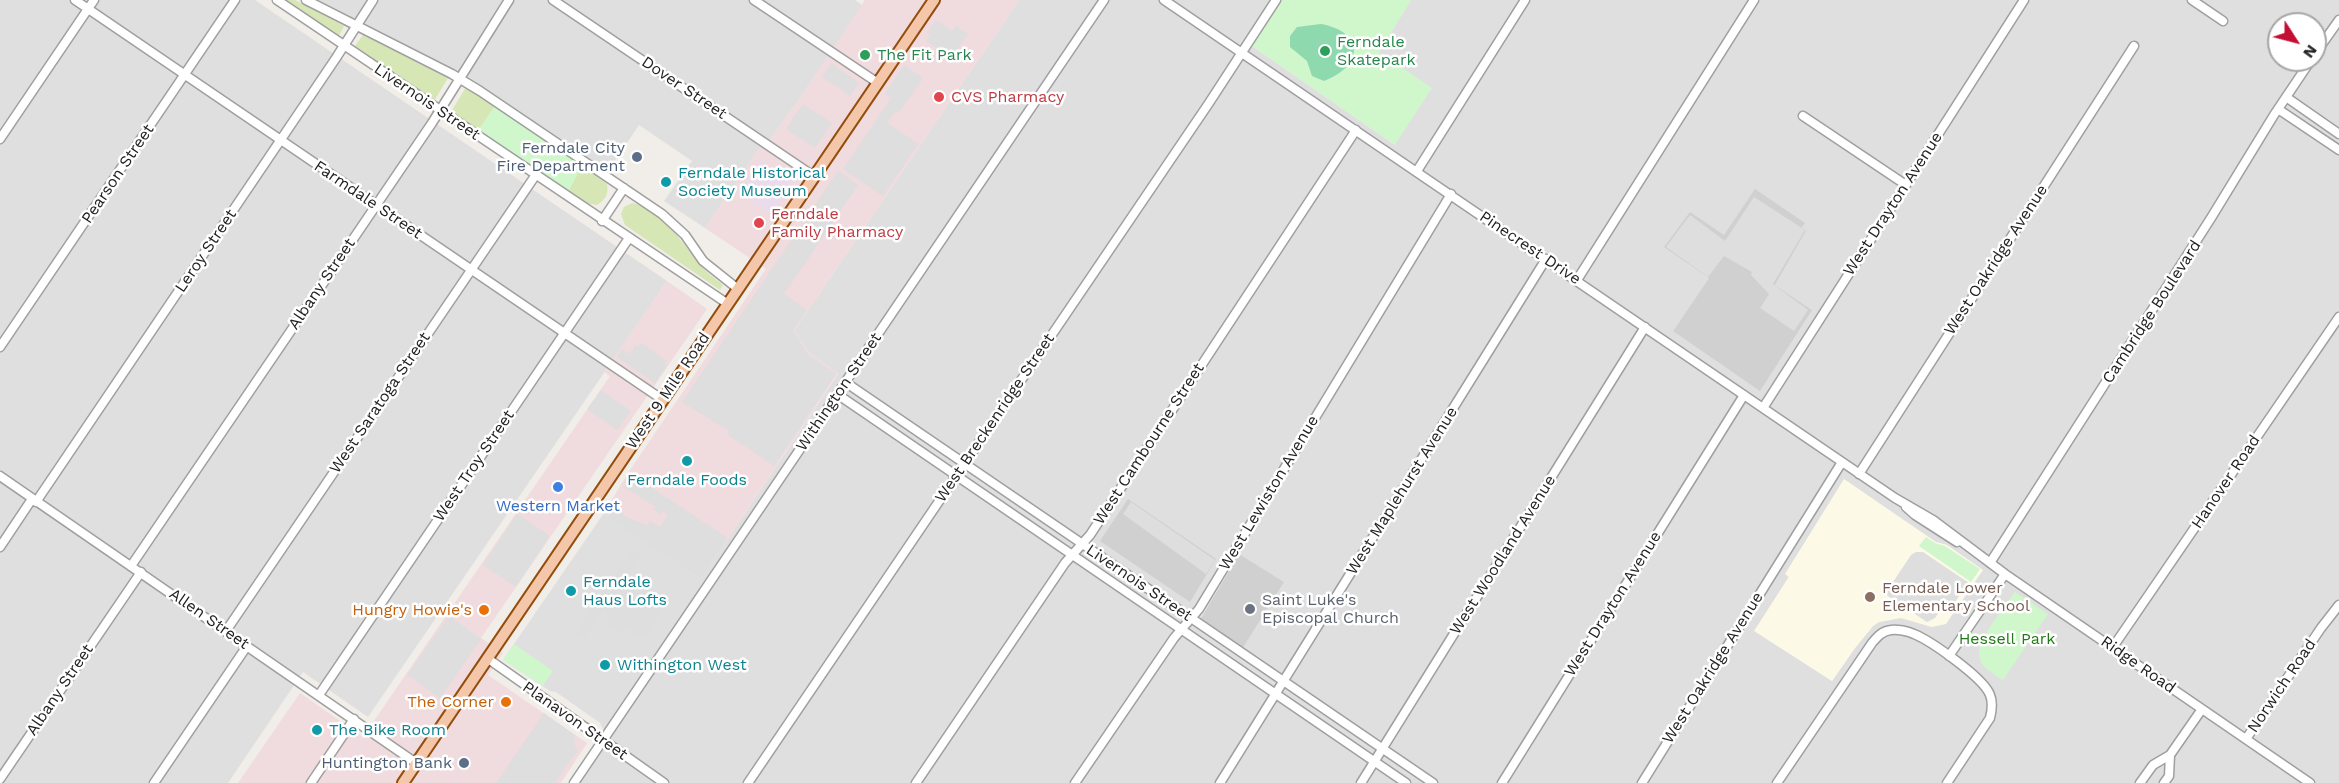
<!DOCTYPE html>
<html>
<head>
<meta charset="utf-8">
<style>
  body { margin:0 }
  #map { position:relative; width:2339px; height:783px; overflow:hidden; background:#f1ede9; font-family:"Work Sans",sans-serif }
  canvas { display:block }
  .north { position:absolute; left:2267px; top:12px; width:60px; height:60px; box-sizing:border-box; background:#fff; border:2px solid #a7a7a7; border-radius:50%; rotate:126deg; font-size:16px; font-weight:700; line-height:24px; text-align:center; color:#222 }
  .north::after { content:''; display:block; margin:auto; width:21px; height:27px; background:#c31032; clip-path:polygon(50% 0,100% 100%,50% 72%,0 100%) }
</style>
</head>
<body>
<div id="map">
<canvas width="2339" height="783"></canvas>
<div class="north">N</div>
</div>
<script>
const ctx = document.querySelector('canvas').getContext('2d');
ctx.lineJoin = 'round';
function paint(path, color) {
  ctx.fillStyle = color;
  ctx.fill(path, 'evenodd');
}
function trace(path, color, width, dash) {
  ctx.strokeStyle = color;
  ctx.lineWidth = width;
  ctx.lineCap = dash ? 'butt' : 'round';
  ctx.setLineDash(dash || []);
  ctx.stroke(path);
}
function label(font, color, halo, rows, align = 'center') {
  ctx.font = font + ' "Work Sans",sans-serif';
  ctx.lineWidth = 5;
  ctx.setLineDash([]);
  ctx.textBaseline = 'middle';
  ctx.strokeStyle = halo;
  ctx.fillStyle = color;
  for (const [text, x, y, turn = 0] of rows) {
    ctx.save();
    ctx.translate(x, y);
    ctx.rotate((+turn || 0) * Math.PI / 180);
    ctx.textAlign = isNaN(turn) ? turn : align;
    if (halo) ctx.strokeText(text, 0, 0);
    ctx.fillText(text, 0, 0);
    ctx.restore();
  }
}
paint(new Path2D(`
  M0,0H255L667,281L368,717L303,672L228,783H0Z
  M316,0H855L862,5L800,98L767,144L764,142L705,228L664,201L692,161L639,125L608,171L463,73Z
  M1019,0H1283L1252,46L1395,145L1378,53L1411,0H2339V783H580L609,741L600,723L556,692L550,691L503,660L604,513L701,579L838,374L809,353L794,331ZM2279,24H2315V60H2279ZM1802,227L1806,231L1775,285L1812,310L1673,331L1709,278ZM1936,542L1947,545L1932,627L1901,618L1879,622L1873,626L1855,648L1832,681L1755,631L1789,576ZM1238,554L1284,582L1201,618L1202,615ZM2015,592L2003,680L1983,665L1979,646Z`), '#e0dfdf');
paint(new Path2D(`
  M865,0H1019L794,331L809,353L838,373L701,579L604,513L628,473L766,269L705,228L764,142L767,144L800,98Z
  M667,281L707,309L481,638L503,653L488,675L587,743L561,783H238L300,693L363,737L610,376L604,372Z`), '#f0dbde');
paint(new Path2D(`
  M760,160L793,182L771,215L738,193Z`), '#eadcea');
paint(new Path2D(`
  M1844,479L1936,542L1947,545L1983,570L1946,624L1932,627L1901,618L1879,622L1873,626L1855,648L1832,681L1754,631L1789,577L1785,574Z`), '#fdf9e7');
paint(new Path2D(`
  M1755,189L1805,223L1802,227L1806,231L1775,285L1812,310L1760,391L1673,331L1709,278L1664,247L1690,212L1724,235Z
  M1128,499L1216,559L1190,602L1100,541Z
  M1239,554L1284,582L1242,649L1201,618Z`), '#d0d0d0');
paint(new Path2D(`
  M285,0H295L344,26L339,36Z
  M363,35L448,78L434,101L354,47Z
  M466,87L495,106L478,131L451,112Z
  M582,165L607,184C609,194 605,200 597,205L585,203L568,192Z
  M632,203C664,209 682,244 701,266C708,274 716,279 723,285L720,290L625,225L621,214L624,207Z`), '#d6e6b4');
paint(new Path2D(`
  M1283,0H1411L1379,52L1432,88L1395,145L1252,46Z
  M495,106L582,165L568,192L478,131Z
  M1926,537L1935,543L1945,546L1980,569L1971,582L1919,546Z
  M2015,592L2048,614L2003,680C1996,675 1985,670 1981,662C1971,645 2005,607 2015,592Z
  M514,644L553,671L543,686L503,660Z`), '#d0f6cb');
paint(new Path2D(`
  M1321,24C1365,32 1364,66 1324,81L1312,76L1307,61L1290,47V36L1297,27Z`), '#8ed9ae');
paint(new Path2D(`
  M936,20L952,31L956,26L968,34L951,58L926,41L930,35L927,33Z
  M831,63L859,83L850,96L822,77Z
  M904,65L923,78L900,111L895,112L888,121L889,124L918,144L883,196L843,169L891,98L885,94Z
  M803,104L832,123L815,148L786,129Z
  M838,171L858,185L784,294L807,310L793,331L808,354L836,374L774,466L727,434L729,431L682,402Z
  M1754,197L1805,230L1773,284L1808,310L1794,331L1760,308L1769,294L1751,275L1752,272L1724,256L1708,277L1666,247L1690,215L1725,241Z
  M641,343L667,361L665,364L667,366L655,383L617,357L622,349L630,354L635,345L638,347Z
  M601,390L631,411L617,430L587,409Z
  M632,475L728,538L701,579L608,517L614,508L630,519L647,525L650,521L660,527L668,515L662,511L660,514L654,510L656,507L624,487Z
  M1131,502L1215,560L1206,574L1123,514Z
  M517,514L550,536L516,587L483,565Z
  M632,549L641,555L583,639L575,633Z
  M1916,552H1923L1969,583L1965,589L1956,586L1955,589L1961,593L1954,604L1947,600L1935,618L1927,622L1885,594L1911,555Z
  M632,583L659,602L655,608L662,612L643,639L625,627L621,632L606,622L610,616L604,612L622,585L628,589Z
  M449,616L481,639L440,698L407,675Z
  M544,713L575,735L574,744L578,750L555,783H496Z`), '#dedede');
const minor = new Path2D(`
  M75,0L663,400
  M277,0L728,304
  M306,0L452,74L480,91L662,214L685,235L703,261L738,289
  M553,0L815,177
  M754,0L878,83
  M1164,0L1895,498L1933,520L2005,574L2310,783
  M2192,0L2223,21
  M2315,54L2339,20
  M2286,97L2339,134
  M2278,109L2339,150
  M1803,116L1906,185
  M0,139L94,0
  M1417,171L1525,0
  M602,221L624,188
  M1577,280L1754,0
  M0,347L235,0
  M845,382L1433,783
  M837,394L1406,783
  M1763,408L2024,0
  M1859,474L2134,46
  M0,476L416,763
  M36,502L336,58L373,0
  M1906,507L1915,515L1957,542
  M0,547L32,499
  M1990,563L2211,218L2274,115L2311,60
  M131,566L432,123L509,0
  M226,631L535,176
  M2113,647L2339,317
  M1949,656L2005,574
  M487,658L664,783
  M319,695L629,238
  M2246,739L2321,628L2339,605
  M0,779L141,572
  M154,783L247,646
  M311,783L354,719
  M574,783L1104,0
  M748,783L1209,103L1276,0
  M916,783L1065,563L1090,535L1356,130
  M1075,783L1174,638L1199,609L1451,194
  M1220,783L1546,259
  M1361,783L1645,327
  M1502,783L1744,395
  M1642,783L1842,462
  M1777,783L1872,643C1877,637 1882,631 1891,630C1897,629 1908,631 1914,634C1931,641 1984,678 1990,695C1993,702 1992,710 1990,718L1947,783
  M2140,783L2153,765L2170,755L2202,709
  M2164,783L2169,776L2170,755`);
const major = new Path2D(`
  M403,783L934,0`);
trace(minor, '#9f9f9f', 11);
trace(major, '#934d0c', 14);
trace(minor, '#fff', 8);
trace(major, '#f5c7aa', 10);
for (const [x, y, r, color] of [
  [1325,51,6,"#2e9e5b"],
  [865,55,6,"#2e9e5b"],
  [939,97,6,"#e0444e"],
  [637,157,6,"#5c6f8a"],
  [666,182,6,"#0f9aa8"],
  [759,223,6,"#e0444e"],
  [687,461,6,"#0f9aa8"],
  [558,487,6,"#3f7fe0"],
  [571,591,6,"#0f9aa8"],
  [1870,597,6,"#8d6e63"],
  [1250,609,6,"#6b7280"],
  [484,610,6,"#e8710a"],
  [605,665,6,"#0f9aa8"],
  [506,702,6,"#e8710a"],
  [317,730,6,"#0f9aa8"],
  [464,763,6,"#5c6f8a"]
]) {
  const dot = new Path2D();
  dot.arc(x, y, r, 0, 2 * Math.PI);
  ctx.fillStyle = color;
  ctx.fill(dot);
  trace(dot, '#fff', 2);
}
label('16px', '#27864d', '#fff', [
  ["Ferndale",1337,42],
  ["Skatepark",1337,60],
  ["The Fit Park",877,55]
], 'left');
label('16px', '#222', '#fff', [
  ["Dover Street",684,88,34],
  ["Livernois Street",427,102,34],
  ["Pearson Street",118,174,-56],
  ["Farmdale Street",368,200,34],
  ["West Drayton Avenue",1893,204,-57],
  ["Pinecrest Drive",1530,248,34],
  ["Leroy Street",206,251,-56],
  ["West Oakridge Avenue",1996,260,-57],
  ["Albany Street",322,284,-56],
  ["Cambridge Boulevard",2152,312,-57],
  ["West 9 Mile Road",668,391,-56],
  ["Withington Street",839,392,-56],
  ["West Saratoga Street",380,403,-56],
  ["West Breckenridge Street",995,418,-56],
  ["West Cambourne Street",1149,444,-57],
  ["West Troy Street",474,466,-56],
  ["Hanover Road",2226,482,-56],
  ["West Maplehurst Avenue",1402,491,-58],
  ["West Lewiston Avenue",1269,493,-59],
  ["West Woodland Avenue",1503,555,-58],
  ["Livernois Street",1139,583,34],
  ["West Drayton Avenue",1613,604,-58],
  ["Allen Street",209,619,35],
  ["Ridge Road",2138,665,35],
  ["West Oakridge Avenue",1713,668,-58],
  ["Norwich Road",2282,686,-56],
  ["Albany Street",60,690,-56],
  ["Planavon Street",575,721,35]
]);
label('16px', '#be3a42', '#fff', [
  ["CVS Pharmacy",951,97],
  ["Ferndale",771,214],
  ["Family Pharmacy",771,232]
], 'left');
label('16px', '#4e5e75', '#fff', [
  ["Ferndale City",625,148],
  ["Fire Department",625,166],
  ["Huntington Bank",452,763]
], 'right');
label('16px', '#0d838f', '#fff', [
  ["Ferndale Historical",678,173],
  ["Society Museum",678,191],
  ["Ferndale Foods",687,480,"center"],
  ["Ferndale",583,582],
  ["Haus Lofts",583,600],
  ["Withington West",617,665],
  ["The Bike Room",329,730]
], 'left');
label('16px', '#366cbe', '#fff', [
  ["Western Market",558,506]
]);
label('16px', '#785e54', '#fff', [
  ["Ferndale Lower",1882,588],
  ["Elementary School",1882,606]
], 'left');
label('16px', '#5b616d', '#fff', [
  ["Saint Luke's",1262,600],
  ["Episcopal Church",1262,618]
], 'left');
label('16px', '#c56008', '#fff', [
  ["Hungry Howie's",472,610],
  ["The Corner",494,702]
], 'right');
label('16px', '#207a15', '#fff', [
  ["Hessell Park",2007,639]
]);
</script>
</body>
</html>
